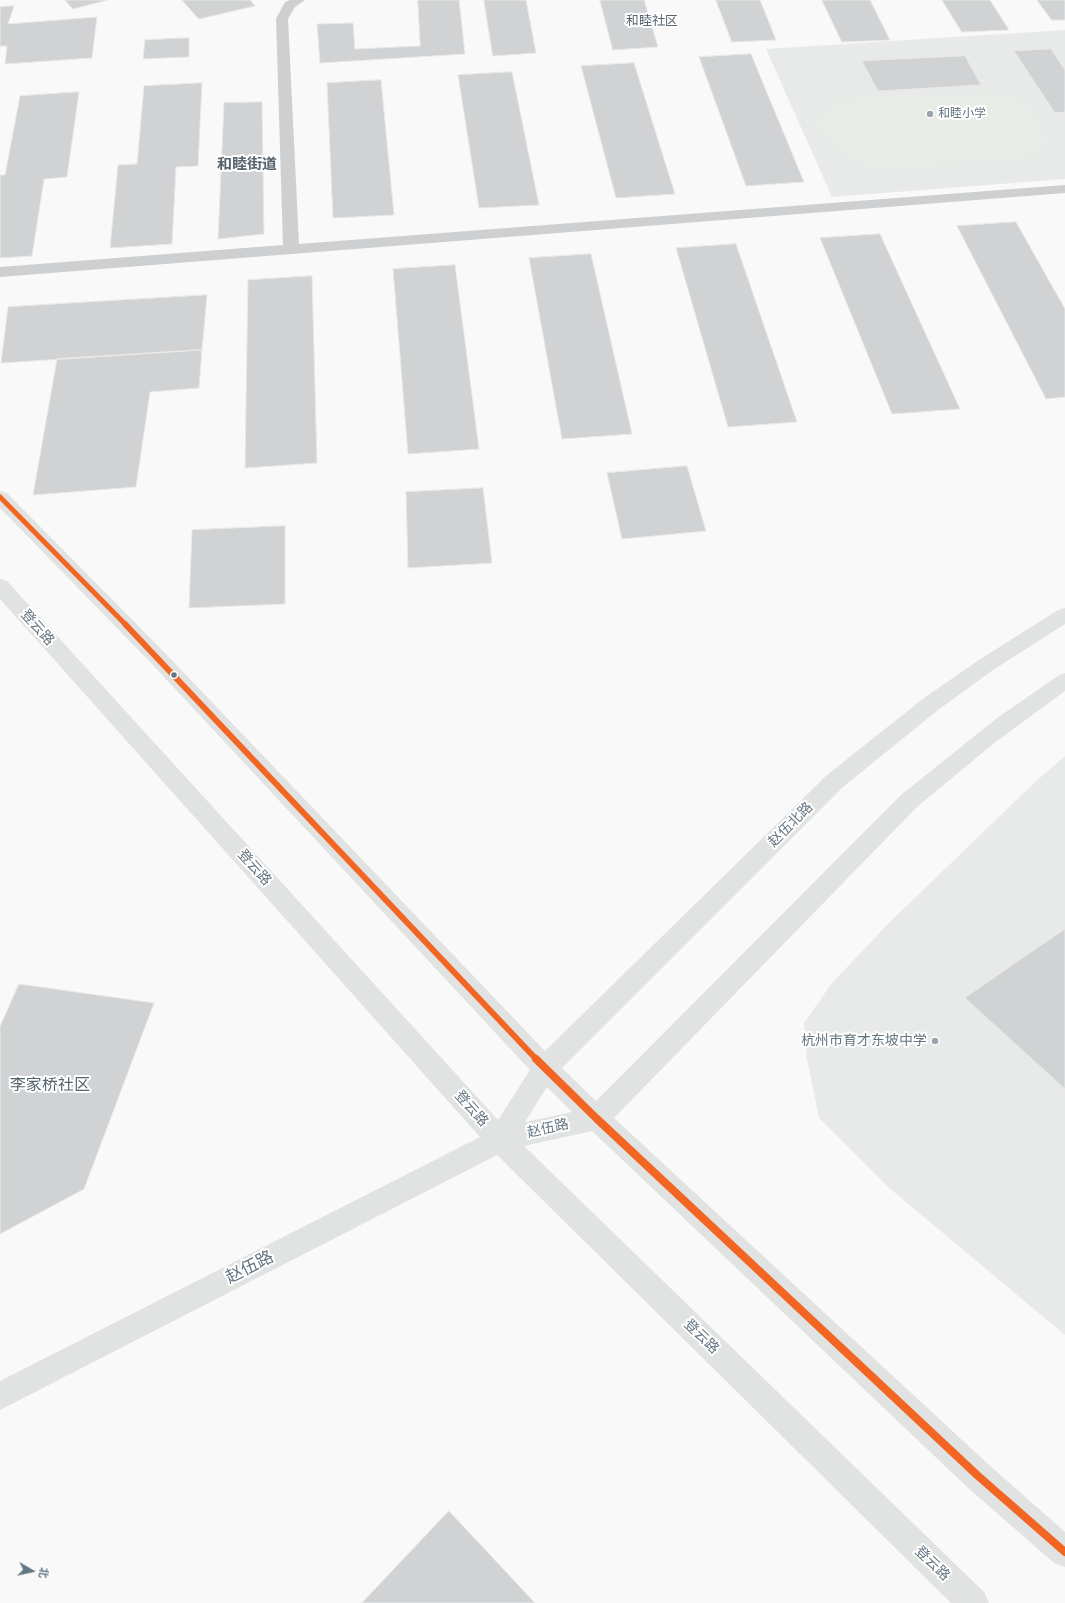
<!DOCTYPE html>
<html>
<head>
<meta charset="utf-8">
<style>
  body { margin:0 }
  #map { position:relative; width:1065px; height:1603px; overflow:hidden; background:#f9f9f9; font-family:"DM Sans","Noto Sans SC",sans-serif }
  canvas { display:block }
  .north { position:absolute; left:12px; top:1551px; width:40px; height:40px; -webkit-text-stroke:3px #fff; paint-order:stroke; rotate:99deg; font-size:11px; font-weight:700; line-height:16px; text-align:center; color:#657683 }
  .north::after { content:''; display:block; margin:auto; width:14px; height:18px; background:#657683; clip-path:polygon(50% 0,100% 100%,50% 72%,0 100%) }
</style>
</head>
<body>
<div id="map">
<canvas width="1065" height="1603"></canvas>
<div class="north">北</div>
</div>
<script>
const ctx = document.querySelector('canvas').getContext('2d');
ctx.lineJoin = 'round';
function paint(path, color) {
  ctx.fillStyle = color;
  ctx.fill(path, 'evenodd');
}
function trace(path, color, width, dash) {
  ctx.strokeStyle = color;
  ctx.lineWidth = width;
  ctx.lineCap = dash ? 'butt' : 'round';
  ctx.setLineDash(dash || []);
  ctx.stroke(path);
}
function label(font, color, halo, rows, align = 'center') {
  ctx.font = font + ' "DM Sans","Noto Sans SC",sans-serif';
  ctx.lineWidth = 4;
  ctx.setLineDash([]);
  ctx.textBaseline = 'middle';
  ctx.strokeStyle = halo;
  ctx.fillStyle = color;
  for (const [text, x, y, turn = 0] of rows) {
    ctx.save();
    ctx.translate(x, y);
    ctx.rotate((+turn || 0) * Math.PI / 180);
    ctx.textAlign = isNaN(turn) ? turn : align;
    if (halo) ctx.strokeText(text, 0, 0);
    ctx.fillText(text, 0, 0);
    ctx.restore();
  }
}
paint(new Path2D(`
  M1065,30V179L832,197L766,49Z
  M1065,756V1335L888,1187L819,1118L807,1059L804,1023L832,983L890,922L1035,782Z`), '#e8e9e9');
paint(new Path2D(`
  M997,91C1029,104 1040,106 1048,142L1039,154L1023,159L885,170C849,166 835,155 816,125L822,109L840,99Z`), '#e8ebe6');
const building = new Path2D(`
  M65,0H108L73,9Z
  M182,0H250L255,6L199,19Z
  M418,0H459L465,54L320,63L317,24L353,23L355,49L420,46Z
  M484,0H526L536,53L493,56Z
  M600,0H644L658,47L613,50Z
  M716,0H760L776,40L732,42Z
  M822,0H870L890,40L842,42Z
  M942,0H990L1009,30L962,32Z
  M1037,0H1065V20H1052Z
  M14,6L8,24L97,17L92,58L5,64L7,46H0V7Z
  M189,38V57L143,59L145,40Z
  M1051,49L1065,70V112L1055,113L1014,51Z
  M751,54L804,182L746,186L699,57Z
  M965,56L981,85L878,91L862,61Z
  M634,63L675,194L616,198L581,66Z
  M512,72L539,205L479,208L458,75Z
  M381,80L394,215L333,218L327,83Z
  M202,83L198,166L176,167L172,244L110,248L118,165L137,164L144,86Z
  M79,92L67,177L44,179L32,256L0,258V175H5L20,96Z
  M262,102L264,234L218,239L224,103Z
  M1016,222L1065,309V397L1046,399L957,226Z
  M880,234L960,409L892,414L820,238Z
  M736,244L797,422L728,427L676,248Z
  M591,254L632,434L562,439L529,258Z
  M455,265L479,449L408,454L393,269Z
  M312,276L317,463L245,468L248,280Z
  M207,295L202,350L1,363L8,307Z
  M202,350L199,388L150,392L136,487L33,495L57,359Z
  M687,466L706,531L622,539L607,473Z
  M483,488L492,563L408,568L406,492Z
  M285,526V604L189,608L192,530Z
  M1065,929V1089L965,998Z
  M19,984L154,1003L84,1189L0,1234V1027Z
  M449,1511L535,1603H362Z`);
paint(building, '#d0d2d3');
trace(building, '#e8e8e8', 1);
paint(new Path2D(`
  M290,0H305L295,7L288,19L299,244L1065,185V193L0,277V267L283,245L276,19L285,2Z`), '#cecfd0');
paint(new Path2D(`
  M0,491L7,493L166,654L545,1051L827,775L924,698L979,660L1058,610L1065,608V624L993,670L938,710L843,787L562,1068L596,1101L901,795L997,718L1058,676L1065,673V691L993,744L917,807L614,1118L988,1464L1065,1532V1567L1054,1563L966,1486L592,1131L524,1146L984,1592L989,1603H951L497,1155L0,1410V1381L480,1137L0,599V579L7,581L498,1120L530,1070L152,664L0,508ZM547,1087L572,1112L525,1122Z`), '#e1e2e2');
trace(new Path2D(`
  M0,497L126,625`), '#f26522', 5);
trace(new Path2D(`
  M125,624L537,1060`), '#f26522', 6);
trace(new Path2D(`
  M536,1059L596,1118L977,1475L1065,1552`), '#f26522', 8);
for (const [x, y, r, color] of [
  [930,114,4,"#99a4ac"],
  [174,675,3.5,"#657683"],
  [935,1041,4,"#99a4ac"]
]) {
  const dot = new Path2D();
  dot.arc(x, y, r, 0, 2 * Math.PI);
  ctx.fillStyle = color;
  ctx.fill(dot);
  trace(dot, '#fff', 1.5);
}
label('12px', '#657683', '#fff', [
  ["和睦小学",938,114]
], 'left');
label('13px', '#57646e', '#fff', [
  ["和睦社区",652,22]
]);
label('14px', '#657683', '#fff', [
  ["登云路",37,628,48],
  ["赵伍北路",791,825,-45],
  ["登云路",254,868,48],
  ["登云路",471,1109,48],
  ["赵伍路",548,1129,-13],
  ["登云路",701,1337,44],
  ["登云路",932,1564,44]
]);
label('14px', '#657683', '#fff', [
  ["杭州市育才东坡中学",927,1041]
], 'right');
label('bold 15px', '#57646e', '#fff', [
  ["和睦街道",247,165]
]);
label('16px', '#57646e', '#fff', [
  ["李家桥社区",50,1086]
]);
label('17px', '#657683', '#fff', [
  ["赵伍路",250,1268,-27]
]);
</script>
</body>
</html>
